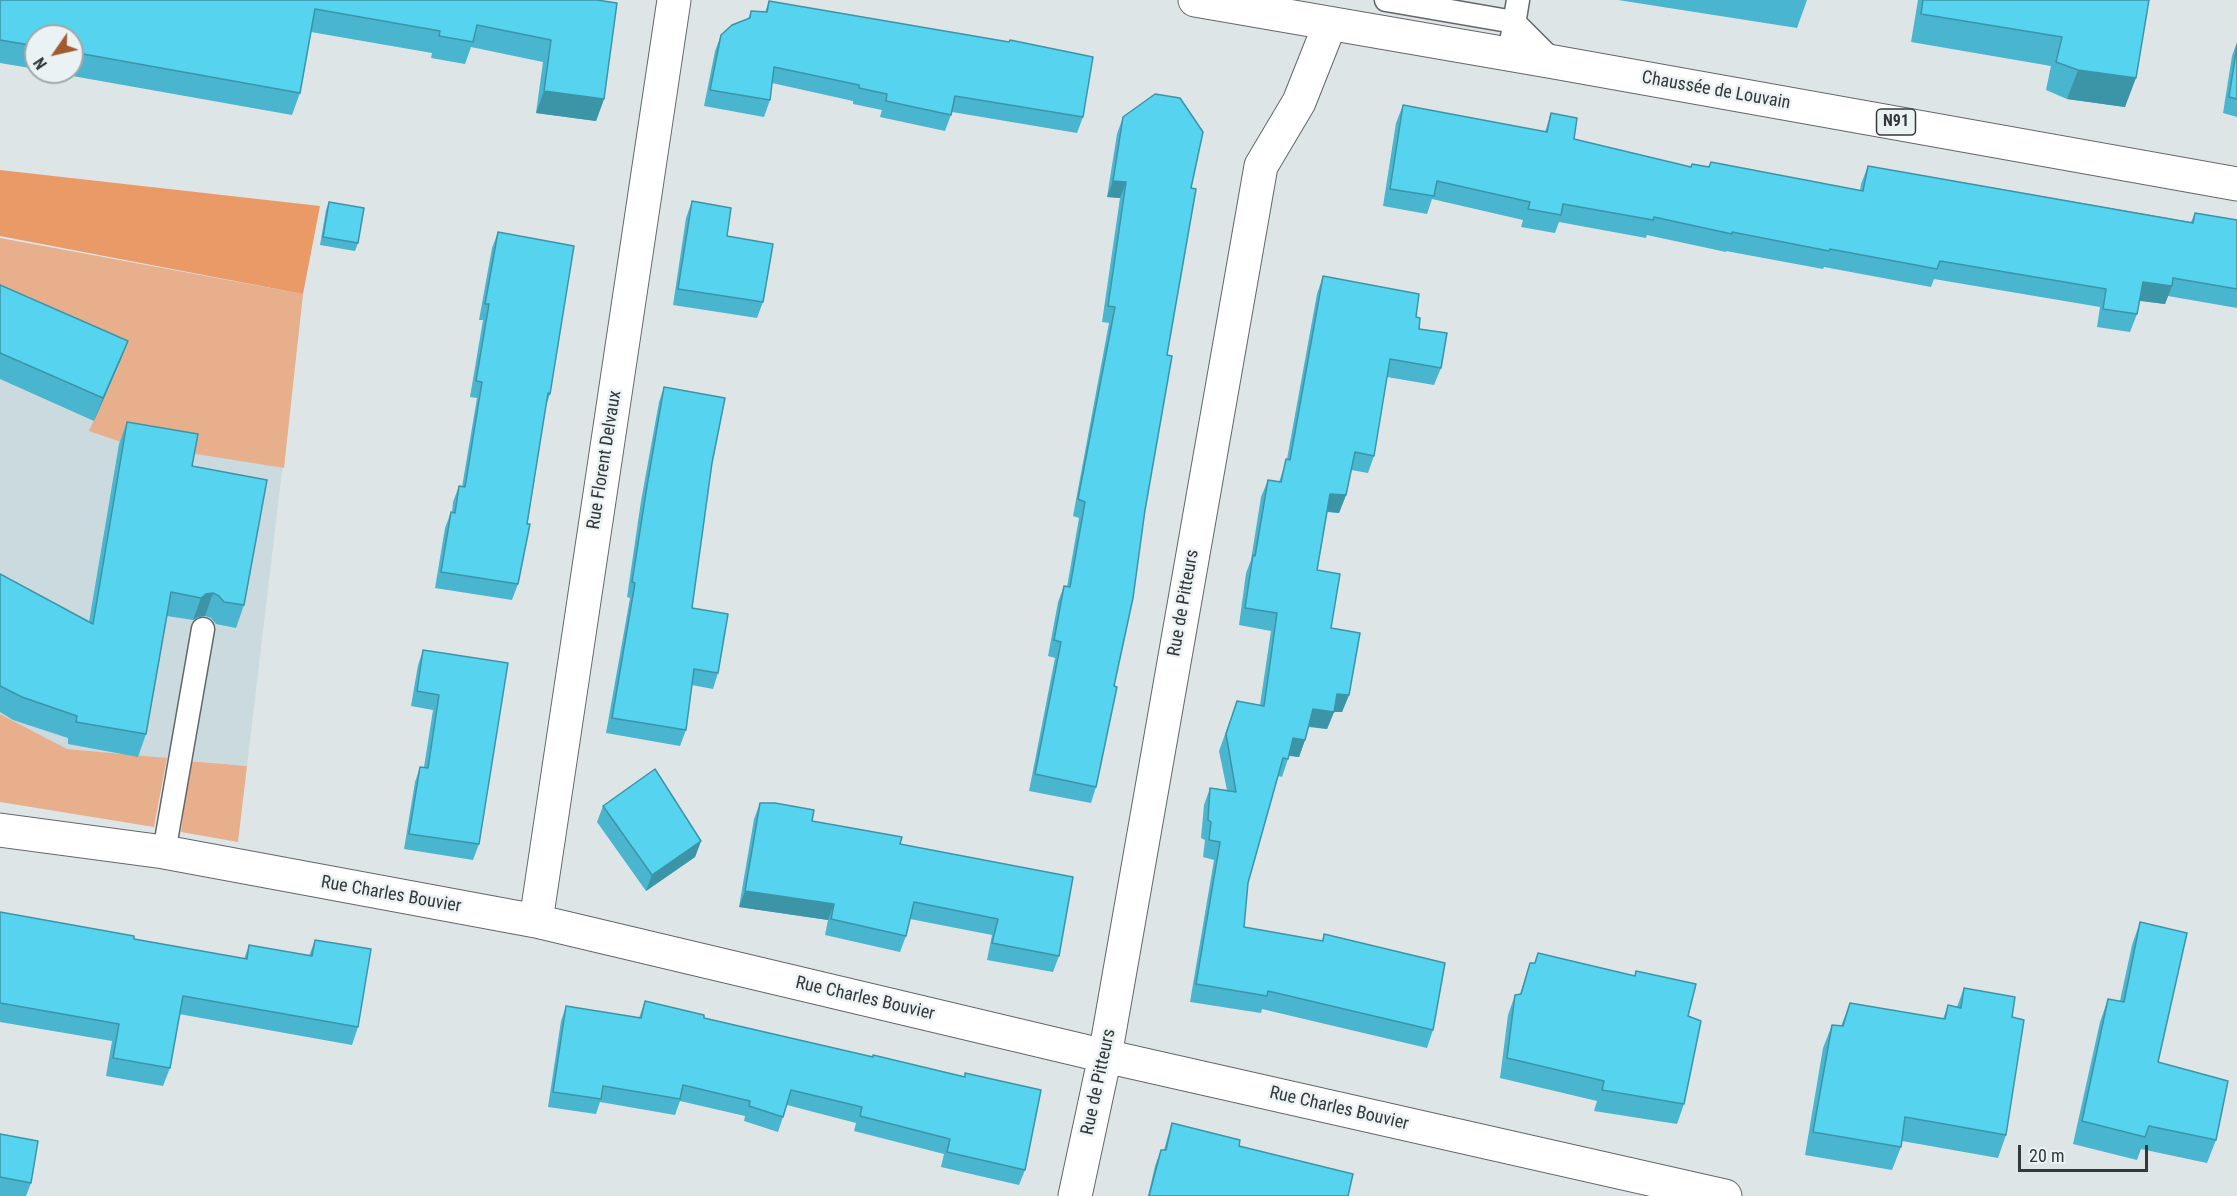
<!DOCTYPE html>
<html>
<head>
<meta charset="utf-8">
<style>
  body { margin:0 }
  #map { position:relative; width:2237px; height:1196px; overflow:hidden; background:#dee5e7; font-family:"Roboto Condensed",sans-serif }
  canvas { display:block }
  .north { position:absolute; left:24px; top:24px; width:60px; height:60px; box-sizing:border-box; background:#ebf2f4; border:2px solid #a2a8a9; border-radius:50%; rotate:236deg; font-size:16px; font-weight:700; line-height:24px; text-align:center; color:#353839 }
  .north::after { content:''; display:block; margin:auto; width:21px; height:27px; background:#a05c2e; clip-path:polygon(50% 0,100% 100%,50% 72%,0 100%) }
  .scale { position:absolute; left:2018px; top:1145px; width:130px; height:27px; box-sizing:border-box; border:3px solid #353839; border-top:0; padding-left:8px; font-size:18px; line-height:21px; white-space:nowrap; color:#353839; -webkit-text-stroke:4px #ebf2f4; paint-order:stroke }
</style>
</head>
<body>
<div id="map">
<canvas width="2237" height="1196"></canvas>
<div class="north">N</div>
<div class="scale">20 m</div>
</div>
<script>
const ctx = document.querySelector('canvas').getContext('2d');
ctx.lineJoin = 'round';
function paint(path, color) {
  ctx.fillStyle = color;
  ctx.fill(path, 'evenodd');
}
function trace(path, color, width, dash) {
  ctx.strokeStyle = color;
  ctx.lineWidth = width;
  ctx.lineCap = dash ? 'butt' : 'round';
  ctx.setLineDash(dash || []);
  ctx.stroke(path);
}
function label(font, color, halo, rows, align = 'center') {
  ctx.font = font + ' "Roboto Condensed",sans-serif';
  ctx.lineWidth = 5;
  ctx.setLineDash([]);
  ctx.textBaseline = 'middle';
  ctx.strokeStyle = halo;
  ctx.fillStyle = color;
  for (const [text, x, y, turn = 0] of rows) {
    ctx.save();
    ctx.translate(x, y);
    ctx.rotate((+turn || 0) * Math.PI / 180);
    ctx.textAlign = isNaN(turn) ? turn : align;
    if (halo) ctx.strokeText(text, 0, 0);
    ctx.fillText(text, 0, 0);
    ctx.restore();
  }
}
paint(new Path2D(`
  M0,238L303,294L247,766L67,749L0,714Z`), '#cadade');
paint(new Path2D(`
  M0,238L303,294L284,468L121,442L89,431L120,363L0,311Z
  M0,714L67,749L167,758L154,827L0,802Z
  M189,761L247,766L238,842L181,832Z`), '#e8af8c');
paint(new Path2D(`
  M0,170L320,206L303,294L0,236Z`), '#e99a67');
const lane = new Path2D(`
  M1386,0L1514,22L1554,62
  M1512,37L1518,0
  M164,852L203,629`);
const street = new Path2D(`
  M0,830L164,852L536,921L1105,1056L1725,1196
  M536,921L674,0
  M1075,1196L1105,1056L1261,166L1299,102L1330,24`);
const primary = new Path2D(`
  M1195,0L1554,62L2237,184`);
trace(lane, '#626869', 25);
trace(street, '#626869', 35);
trace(primary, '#626869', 35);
trace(lane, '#fff', 22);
trace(street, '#fff', 33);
trace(primary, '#fff', 33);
paint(new Path2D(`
  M0,0H597L604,99L596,121L536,113L543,62L471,47L465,64L431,58L432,53L311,32L300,93L292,115L50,72H72V36H36V69L0,63Z
  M1618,0H1807L1797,28Z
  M1918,0H2149L2125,107L2067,99L2046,90L2051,66L1911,42Z
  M769,1L1083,117L1077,133L952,112L945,131L880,117L882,110L853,104V101L772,83L770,100L764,117L704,106L715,51L721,35L748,19L751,11L765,12Z
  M2237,42V117L2223,113L2232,56Z
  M1403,105L1545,132L1551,113L1574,139L1691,167L1692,164L1860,191L1861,184L1868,166L2191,222L2195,213L2237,220V308L2168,296L2165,304L2139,301L2137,314L2130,332L2097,327L2100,307L1934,279L1931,287L1824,267L1823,269L1726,251V252L1647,235L1646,238L1559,222L1555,233L1521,227L1523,220L1432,199L1427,214L1383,206L1396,123Z
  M1123,117L1191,188L1167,355L1114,686L1096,787L1091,803L1029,791L1055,658L1048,656L1058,602L1064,586L1067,587L1079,518L1073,516L1109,323L1102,322L1120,198L1107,197L1117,134Z
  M692,201L727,236L763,302L757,318L673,305L686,218Z
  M329,202L358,243L355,251L320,245L326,210Z
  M498,232L550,394L546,406L518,584L512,600L435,588L445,528L451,512H452L453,502L459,486L462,487L477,398L470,397L483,320H479L492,248Z
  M1323,276L1416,317L1419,329L1441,368L1434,385L1387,377L1374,456L1368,473L1351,470L1346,495L1339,513L1327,512L1317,570L1331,628L1349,695L1342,712H1334L1327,729L1308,727L1305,740L1299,757L1289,756L1282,777L1278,776L1248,883L1244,927L1322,941L1324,934L1433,1030L1427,1048L1262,1009L1261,1013L1190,1002L1214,860L1203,857L1205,840L1201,838L1204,805L1210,788L1227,790L1219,751L1237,701L1260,705L1271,631L1239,625L1246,573L1251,560L1261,497L1268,480L1279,482L1287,459L1317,294Z
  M0,285L128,341L119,364L94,421L0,379Z
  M664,387L712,463L692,608L718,673L713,689L692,685L686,730L680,746L606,733L630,598L627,597L641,501L659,402Z
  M127,422L192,466L244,605L236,628L216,624L211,618L205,616L198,617L193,620L167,616L146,734L138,757L68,744V738L13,720L0,712V574L89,622L119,444Z
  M423,650L508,663L479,844L473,860L404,849L415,782L420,767H424L433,710L411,706L418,665Z
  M760,803L812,821L900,844L1059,956L1053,972L987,960L992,935L910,919L906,936L900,952L825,935L828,920L739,907L754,819Z
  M603,806L701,841L695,857L646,891L597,822Z
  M0,912L134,939L244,959L249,945L309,956L315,940L358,1027L352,1045L179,1014L170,1068L163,1086L106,1076L112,1041L0,1022Z
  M2140,922L2158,1062L2216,1140L2207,1163L2141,1149L2137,1160L2073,1144L2100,1022L2108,999L2120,1001L2132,945Z
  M1530,963L1688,1016L1684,1104L1677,1124L1594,1111L1597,1101L1500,1078L1508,1015L1515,995L1520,994Z
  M1964,988L2012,1017L2006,1135L1998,1158L1902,1141L1901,1147L1892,1170L1805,1155L1823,1048L1832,1025L1841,1026L1850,1003L1943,1019L1948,1005L1957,1007Z
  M645,1001L704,1018L1025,1170L1019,1185L941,1167L944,1154L854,1131L856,1123L787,1105L778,1132L744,1121L745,1116L680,1101L675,1115L600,1102L596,1114L548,1107L561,1021L566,1006L639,1018Z
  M1172,1123L1348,1196H1148L1155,1166L1161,1150H1164L1167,1139Z
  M0,1134L31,1183L26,1196H0Z`), '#49b5ce');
paint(new Path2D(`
  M2078,70L2136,78L2125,107L2067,99Z
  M544,91L604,99L596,121L536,113Z
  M1113,181L1126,182L1120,198L1107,197Z
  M2143,282L2172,286L2165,304L2136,300Z
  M128,341L119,364L94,421L103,398Z
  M1330,494L1346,495L1339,513L1323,511Z
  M213,593L205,616L198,617L193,620L201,598L206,594Z
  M1337,694L1349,695L1342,712H1333H1334L1327,729L1306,726L1313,709Z
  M1293,738L1305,740L1299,757L1287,755Z
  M701,841L695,857L646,891L652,875Z
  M745,891L834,904L828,920L739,907Z`), '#3c94a7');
const building = new Path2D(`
  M0,0H597L617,3L604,99L544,91L551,40L477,25L473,42L439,36L440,31L315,9L300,93L72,52V36H36V46L0,40Z
  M1923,0H2149L2136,78L2078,70L2056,62L2062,37L1921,14Z
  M769,1L1009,42L1010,40L1093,57L1083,117L955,96L951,115L886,101L887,94L859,88V85L774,67L770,100L710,90L721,35L732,25L750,18L751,11L767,12Z
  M2237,45V99L2229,97Z
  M1155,94L1180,98L1203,132L1191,188L1196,189L1167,355L1172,356L1145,510L1133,598L1114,686L1117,687L1096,787L1035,774L1061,642L1054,640L1064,586L1070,587L1085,502L1078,499L1115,307L1108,306L1126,182L1113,181L1123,117Z
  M1403,105L1547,132L1551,113L1577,118L1574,139L1691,167L1692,164L1709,167L1711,162L1863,191L1868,166L2193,223L2195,213L2237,220V289L2173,278L2172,286L2143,282L2137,314L2103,309L2106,289L1940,261L1937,269L1830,249L1829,251L1732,232V234L1654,217L1653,220L1563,204L1561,215L1528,209L1530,202L1437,181L1434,196L1390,189Z
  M692,201L731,208L727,236L773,244L763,302L678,289Z
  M329,202L364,208L358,243L323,237Z
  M498,232L574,246L550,394L548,393L527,524H530L518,584L441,572L451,512L455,513L459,486L465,487L482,382L476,381L489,304H485Z
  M1323,276L1419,294L1416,317L1420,318L1419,329L1447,333L1441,368L1390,359L1374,456L1355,452L1346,495L1330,494L1317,570L1340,574L1331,628L1360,633L1349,695L1337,694L1334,712L1313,709L1305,740L1293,738L1288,759L1283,758L1248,883L1244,927L1323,941L1324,934L1445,963L1433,1030L1268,991L1267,996L1196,984L1220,842L1209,840L1211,822L1208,820L1210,788L1236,792L1226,734L1237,701L1264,706L1277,613L1245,608L1253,555L1255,556L1268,480L1281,482L1286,459L1290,460Z
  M0,285L128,341L103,398L0,353Z
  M664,387L725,398L712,463L692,608L728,614L718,673L694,669L686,730L612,718L635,583L632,582L647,486Z
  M127,422L198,434L192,466L267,480L244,605L224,602L219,596L213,593L206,594L201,598L171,592L146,734L76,722L77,716L22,697L0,686V574L93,624Z
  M423,650L508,663L479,844L409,834L420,767L428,768L439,695L417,691Z
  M655,769L701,841L652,875L603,806Z
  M760,803H775L814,810L812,821L902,837L900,844L1073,877L1059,956L992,943L998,919L914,902L906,936L831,919L834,904L745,891Z
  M0,912L134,936V939L247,959L249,945L312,956L315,940L371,949L358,1027L183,996L170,1068L113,1058L119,1024L0,1003Z
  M2140,922L2187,933L2158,1062L2228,1081L2216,1140L2149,1126L2145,1137L2082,1121L2108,999L2124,1002Z
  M1538,953L1635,976L1636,971L1696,984L1688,1016L1701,1021L1684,1104L1602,1090L1604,1081L1507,1058L1515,995L1521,994L1530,963H1535Z
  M1964,988L2015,997L2012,1017L2024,1020L2006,1135L1905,1117L1901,1147L1813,1132L1832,1025L1843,1026L1850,1003L1945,1019L1948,1005L1961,1008Z
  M645,1001L704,1015V1018L873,1057V1055L965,1077V1073L1041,1090L1025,1170L947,1152L950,1139L860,1116L862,1107L791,1090L783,1117L749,1106L750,1101L683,1085L680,1099L603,1086L601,1099L553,1092L566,1006L641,1018Z
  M1172,1123L1240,1140L1239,1146L1353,1174L1348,1196H1149L1161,1150H1166Z
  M0,1134L38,1141L31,1183L0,1177Z`);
paint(building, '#55d3ef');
trace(building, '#3c94a7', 1.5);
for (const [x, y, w] of [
  [1896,122,39]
]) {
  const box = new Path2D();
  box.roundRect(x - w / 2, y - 13, w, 26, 4.5);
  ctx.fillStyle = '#ebf2f4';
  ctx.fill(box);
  trace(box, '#353839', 1.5);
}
label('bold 16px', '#353839', null, [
  ["N91",1896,122]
]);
label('18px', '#353839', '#ebf2f4', [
  ["Chaussée de Louvain",1716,91,10],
  ["Rue Florent Delvaux",605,460,-81],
  ["Rue de Pitteurs",1184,603,-80],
  ["Rue Charles Bouvier",391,895,10],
  ["Rue Charles Bouvier",865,999,13],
  ["Rue de Pitteurs",1099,1082,-78],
  ["Rue Charles Bouvier",1339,1109,13]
]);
</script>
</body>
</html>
